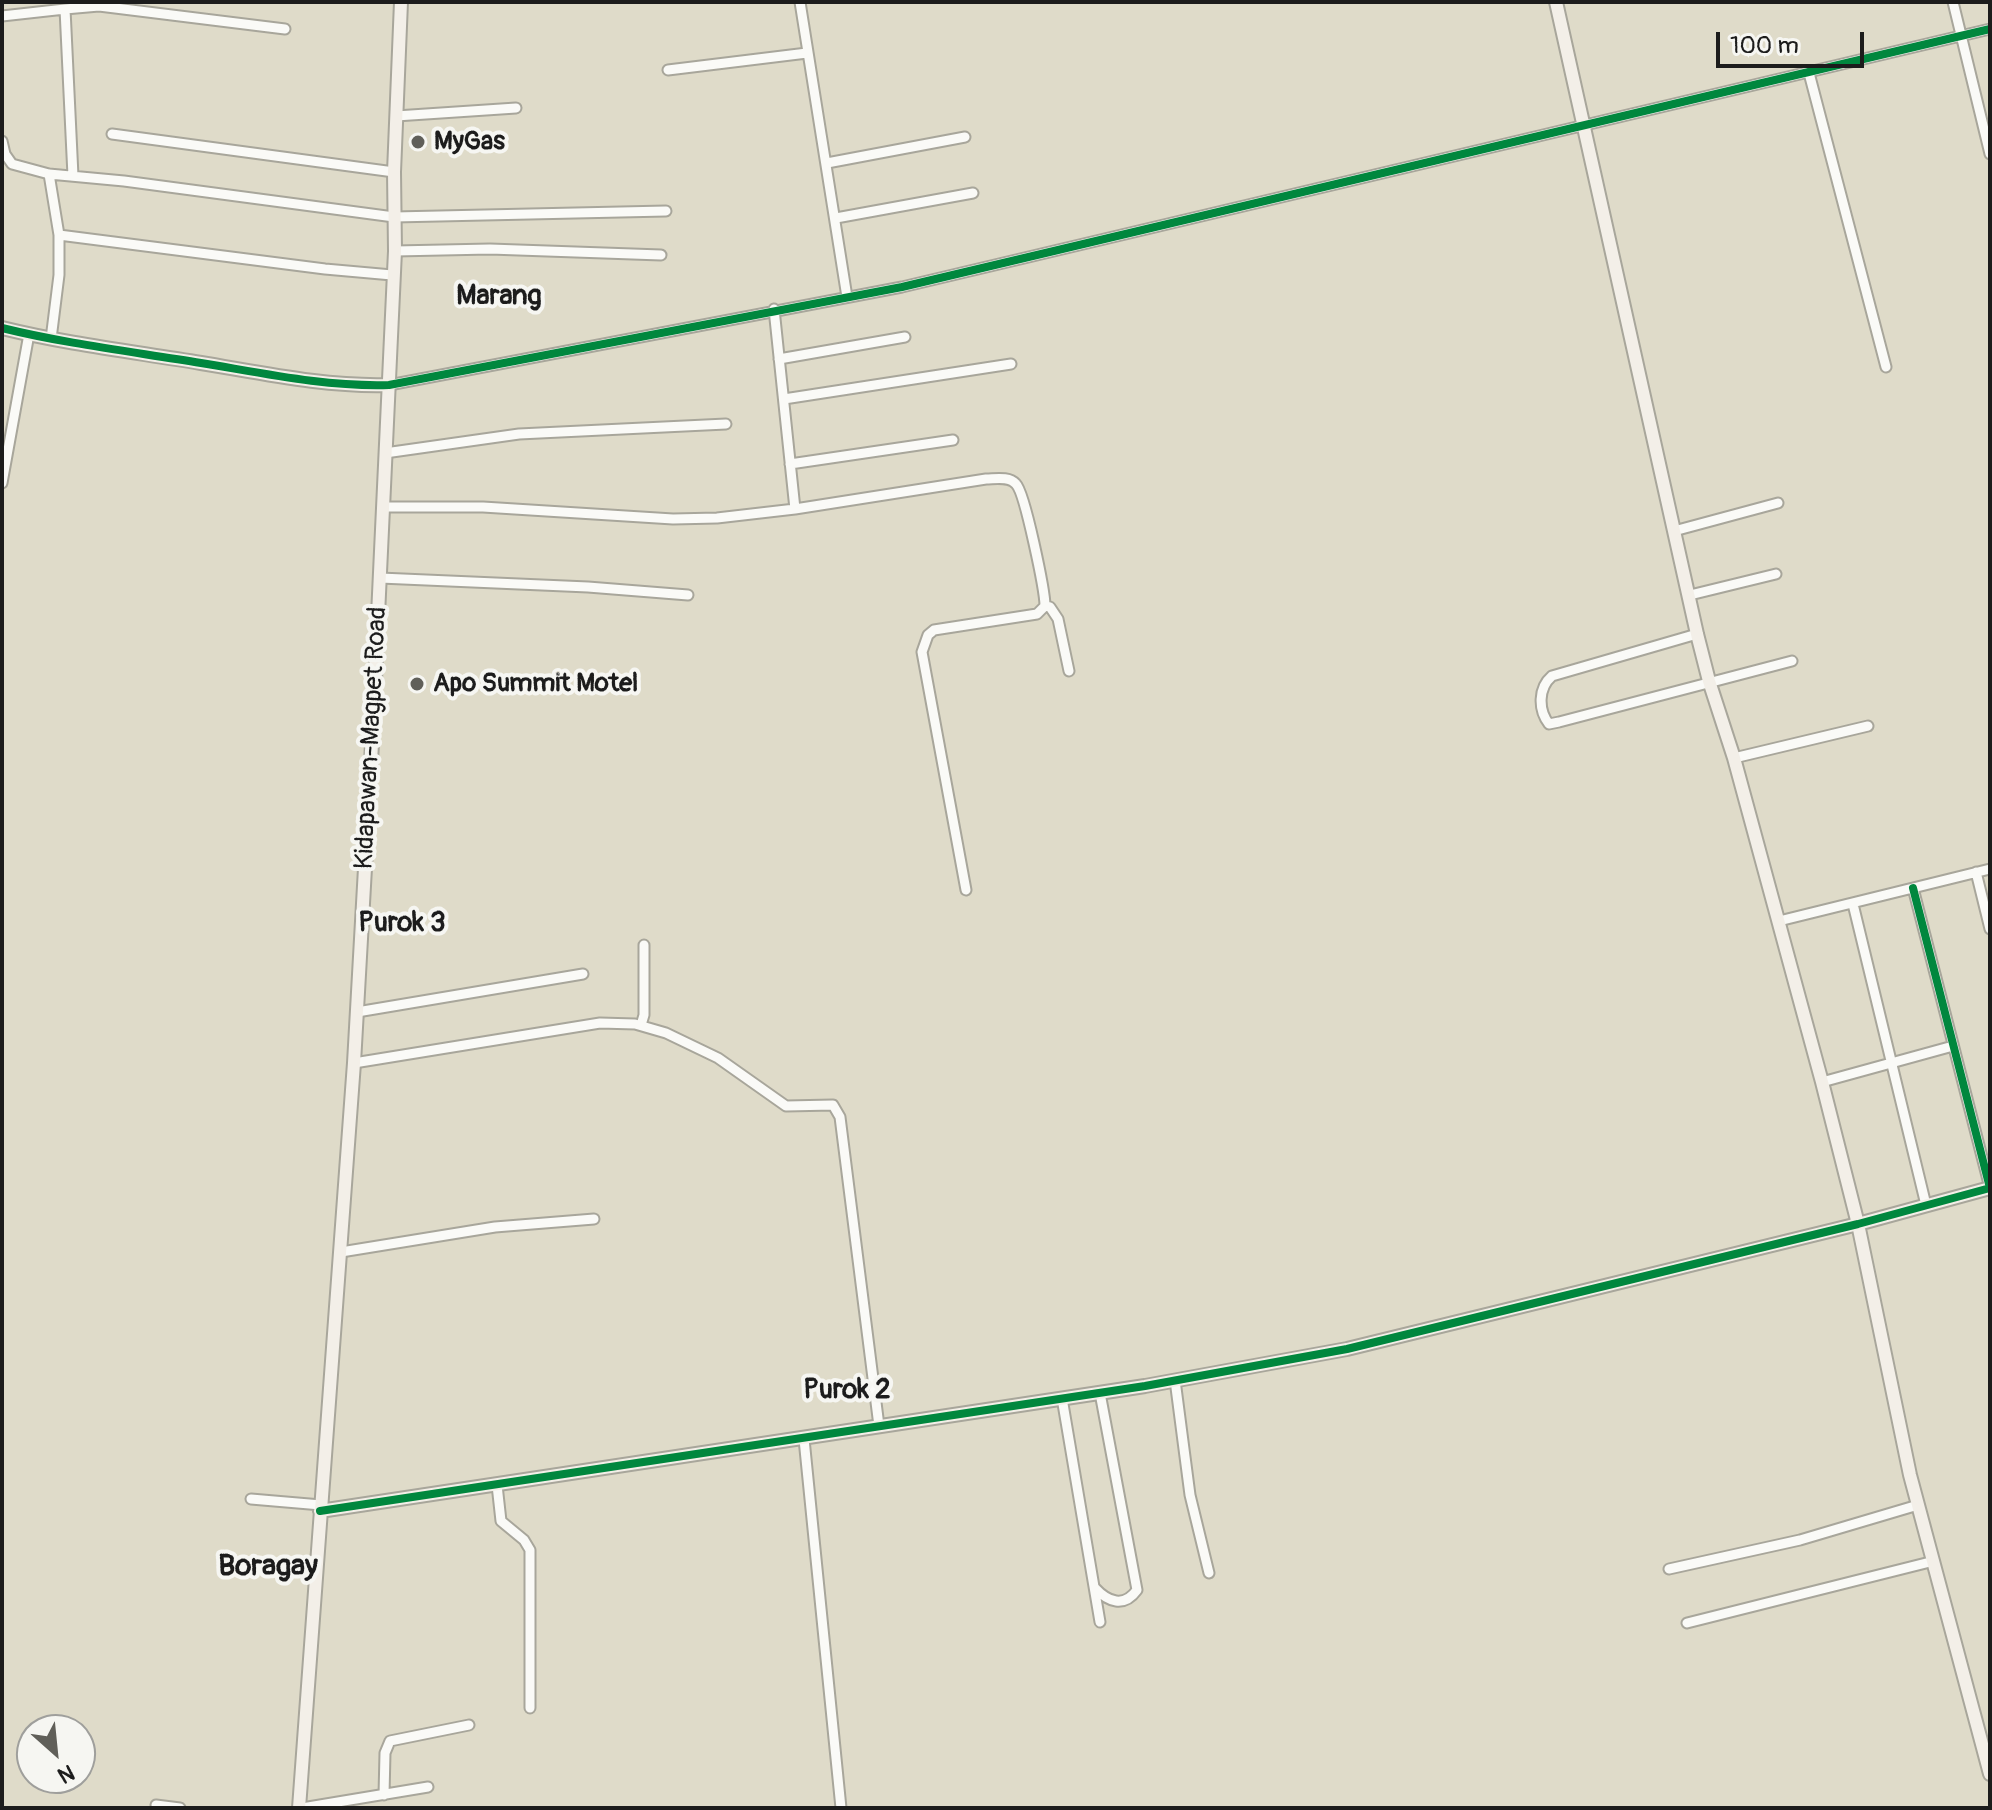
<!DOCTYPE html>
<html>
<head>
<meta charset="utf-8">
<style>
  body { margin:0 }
  #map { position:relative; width:1992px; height:1810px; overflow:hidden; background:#dfdbc9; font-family:Pangolin,sans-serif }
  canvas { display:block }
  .frame { position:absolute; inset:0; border:4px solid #1c1c1c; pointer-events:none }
  .north { position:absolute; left:16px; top:1714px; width:80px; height:80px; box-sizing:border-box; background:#f6f6f2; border:2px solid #9f9f9c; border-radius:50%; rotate:153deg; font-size:22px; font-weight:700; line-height:32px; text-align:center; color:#1c1c1c }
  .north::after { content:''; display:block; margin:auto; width:28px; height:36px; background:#605f59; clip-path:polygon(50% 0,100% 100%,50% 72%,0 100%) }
  .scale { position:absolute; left:1716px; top:32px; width:148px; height:36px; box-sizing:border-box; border:4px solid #1c1c1c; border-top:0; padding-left:10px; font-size:24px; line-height:28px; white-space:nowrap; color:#1c1c1c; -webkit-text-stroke:6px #f6f6f2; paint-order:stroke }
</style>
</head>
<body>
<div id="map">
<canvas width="1992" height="1810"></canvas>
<div class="frame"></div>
<div class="north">N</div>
<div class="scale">100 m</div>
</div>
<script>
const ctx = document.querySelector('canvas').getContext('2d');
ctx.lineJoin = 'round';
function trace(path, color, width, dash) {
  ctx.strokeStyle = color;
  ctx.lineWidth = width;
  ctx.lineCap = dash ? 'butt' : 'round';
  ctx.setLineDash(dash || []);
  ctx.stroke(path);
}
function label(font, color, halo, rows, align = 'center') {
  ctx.font = font + ' Pangolin,sans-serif';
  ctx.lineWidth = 8;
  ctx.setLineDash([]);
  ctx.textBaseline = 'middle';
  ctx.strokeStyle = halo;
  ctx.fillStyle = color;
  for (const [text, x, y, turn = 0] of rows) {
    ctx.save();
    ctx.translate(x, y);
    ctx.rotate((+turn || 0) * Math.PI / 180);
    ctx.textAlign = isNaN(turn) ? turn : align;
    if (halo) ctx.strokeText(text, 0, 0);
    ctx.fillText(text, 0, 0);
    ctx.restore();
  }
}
const street = new Path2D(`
  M800,2L847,297
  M1953,2L1990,154
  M65,9L99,6L285,29
  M2,16L65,9L73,176
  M668,70L807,53
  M1809,73L1886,367
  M396,116L516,108
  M112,134L394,172
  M2,141L5,154L12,164L49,174L124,181L394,217L666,211
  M827,163L965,137
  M49,174L59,235V275L51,339
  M836,218L973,193
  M59,235L325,269L392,275
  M395,251L490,249L661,255
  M774,309L795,509
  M779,359L905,337
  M389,385L902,287L1990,29
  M784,399L1011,364
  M385,453L519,434L726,424
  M790,464L953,440
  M2,483L29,334
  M383,507H483L673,519L717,518L795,509L986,479C995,479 1009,476 1016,484C1025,493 1045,591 1045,606L1037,614L934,630L928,635L922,652L966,890
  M1674,531L1778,503
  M380,578L588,587L688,595
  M1690,595L1776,574
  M1045,606L1050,607L1058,619L1069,671
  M1697,634L1552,676C1538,688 1538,710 1549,724L1559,722L1792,661
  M1734,758L1868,726
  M1976,872L1990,929
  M1913,888L1990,1188
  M1853,904L1926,1205
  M1779,921L1990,869
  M357,1012L583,974
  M641,1025L644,1015V945
  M354,1063L600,1023L635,1024L666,1033L718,1058L786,1106L833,1105L840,1117L879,1426
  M1822,1082L1953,1046
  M341,1252L495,1227L594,1219
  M1175,1380L1190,1495L1209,1573
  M1062,1398L1100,1622
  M804,1439L841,1808
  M497,1485L501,1521L524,1540L530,1550V1708
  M251,1499L321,1505
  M1669,1569L1800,1540L1918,1505
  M1095,1588C1108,1602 1124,1608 1137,1590L1100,1393
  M1687,1623L1934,1561
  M384,1795L385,1753L390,1741L469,1725
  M156,1805L180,1808
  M302,1808L428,1787`);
const secondary = new Path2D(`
  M1556,2L1697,634L1709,681L1734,758L1822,1082L1858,1224L1910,1475L1990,1774
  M2,328C67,344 135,352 201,363C262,373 326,387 389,385
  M320,1511L1145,1386L1347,1349L1858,1224L1990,1188
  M299,1808L354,1063L372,744L395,251L394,172L401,2`);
trace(street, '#a8a69b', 13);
trace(secondary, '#a8a69b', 16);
trace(street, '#fafaf7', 9);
trace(secondary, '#f3efe8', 12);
trace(new Path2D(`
  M2,328C67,344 135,352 201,363C262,373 326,387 389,385L902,287L1990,29
  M320,1511L1145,1386L1347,1349L1858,1224L1990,1188L1913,888`), '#00873e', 8);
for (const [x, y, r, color] of [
  [418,142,8,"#605f59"],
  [417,684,8,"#605f59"]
]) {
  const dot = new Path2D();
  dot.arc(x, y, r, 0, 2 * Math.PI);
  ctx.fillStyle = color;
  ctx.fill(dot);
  trace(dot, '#f6f6f2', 3);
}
label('bold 26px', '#1c1c1c', '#f6f6f2', [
  ["MyGas",434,142],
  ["Apo Summit Motel",433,684]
], 'left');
label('26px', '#1c1c1c', '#f6f6f2', [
  ["Kidapawan-Magpet Road",372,738,-87]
]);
label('bold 28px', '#1c1c1c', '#f6f6f2', [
  ["Marang",499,297],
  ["Purok 3",402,924],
  ["Purok 2",847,1391]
]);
label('bold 30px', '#1c1c1c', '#f6f6f2', [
  ["Boragay",268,1567]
]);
</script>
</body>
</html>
